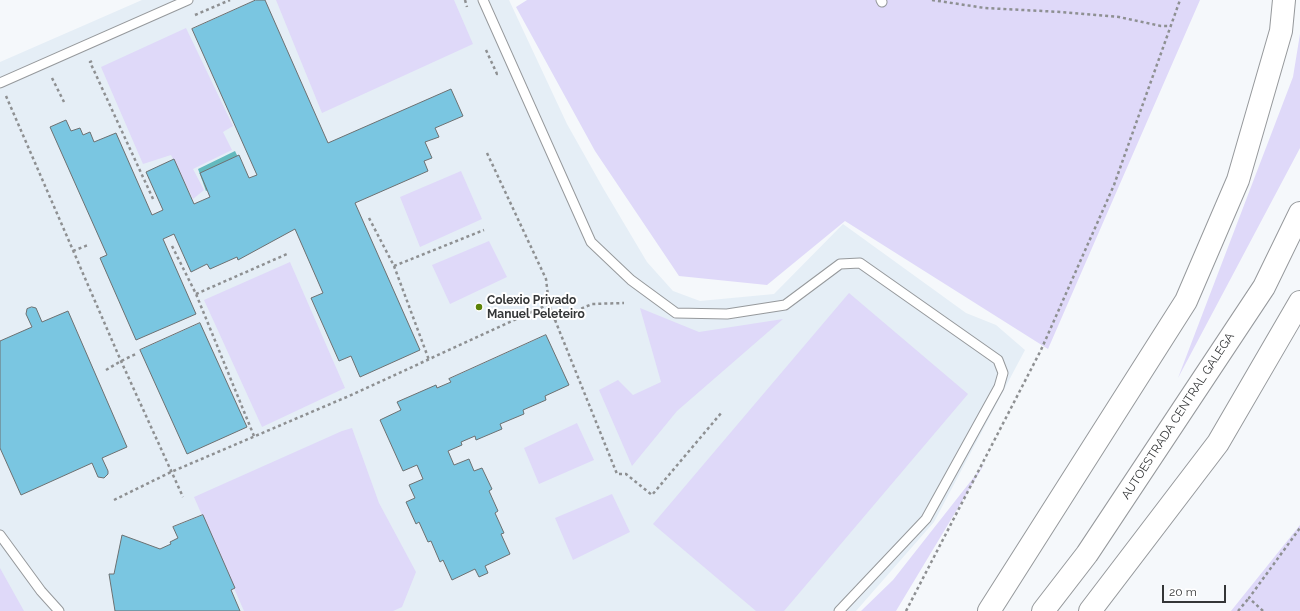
<!DOCTYPE html>
<html>
<head>
<meta charset="utf-8">
<style>
  body { margin:0 }
  #map { position:relative; width:1300px; height:611px; overflow:hidden; background:#f5f8fb; font-family:Raleway,sans-serif }
  canvas { display:block }
  .scale { position:absolute; left:1162px; top:585px; width:64px; height:18px; box-sizing:border-box; border:2px solid #343637; border-top:0; padding-left:5px; font-size:12px; line-height:14px; white-space:nowrap; color:#343637; -webkit-text-stroke:3px #fff; paint-order:stroke }
</style>
</head>
<body>
<div id="map">
<canvas width="1300" height="611"></canvas>
<div class="scale">20 m</div>
</div>
<script>
const ctx = document.querySelector('canvas').getContext('2d');
ctx.lineJoin = 'round';
function paint(path, color) {
  ctx.fillStyle = color;
  ctx.fill(path, 'evenodd');
}
function trace(path, color, width, dash) {
  ctx.strokeStyle = color;
  ctx.lineWidth = width;
  ctx.lineCap = dash ? 'butt' : 'round';
  ctx.setLineDash(dash || []);
  ctx.stroke(path);
}
function label(font, color, halo, rows, align = 'center') {
  ctx.font = font + ' Raleway,sans-serif';
  ctx.lineWidth = 4;
  ctx.setLineDash([]);
  ctx.textBaseline = 'middle';
  ctx.strokeStyle = halo;
  ctx.fillStyle = color;
  for (const [text, x, y, turn = 0] of rows) {
    ctx.save();
    ctx.translate(x, y);
    ctx.rotate((+turn || 0) * Math.PI / 180);
    ctx.textAlign = isNaN(turn) ? turn : align;
    if (halo) ctx.strokeText(text, 0, 0);
    ctx.fillText(text, 0, 0);
    ctx.restore();
  }
}
paint(new Path2D(`
  M142,0H509L567,124L603,188L647,262L673,291L700,301L774,294L843,224L966,313L996,325L1025,350L934,522L856,611H3L0,603V62Z`), '#e5eef6');
paint(new Path2D(`
  M276,0H454L473,44L322,113Z
  M527,0H1200L1048,349L845,221L767,285L679,276L595,151L516,7Z
  M186,28L233,126L223,132L232,150L193,169L204,190L193,199L171,155L143,164L101,67Z
  M1300,34V148L1178,378L1293,77Z
  M461,171L482,219L420,247L400,197Z
  M489,241L507,277L450,304L432,265Z
  M290,262L345,388L262,427L204,300Z
  M849,293L968,394L784,611H756L653,524Z
  M640,308L699,332L783,319L677,411L632,466L599,390L618,380L633,395L661,382Z
  M577,423L594,460L539,484L524,448Z
  M352,428L379,503L416,572L402,607L393,611H244L194,497L342,431Z
  M985,463L896,611H861L893,580Z
  M612,494L630,532L573,560L555,518Z
  M1300,525V611H1231Z
  M0,568L24,611H0Z`), '#dfd9f9');
paint(new Path2D(`
  M235,151L246,174L206,191L198,169Z`), '#63babe');
const building = new Path2D(`
  M256,0H265L328,143L451,89L463,116L435,128L439,137L425,142L432,158L424,161L428,171L355,203L420,350L360,377L351,356L339,361L311,298L323,293L295,229L238,260L237,257L210,269L207,264L191,272L174,234L163,239L196,314L136,340L100,258L107,255L50,127L66,120L71,131L80,128L83,135L90,132L94,142L116,133L152,215L163,210L146,172L174,159L194,204L210,197L200,173L239,155L249,178L257,175L192,29Z
  M32,307L36,308L42,322L68,311L127,447L102,458L108,471V474L104,478L98,477L92,463L21,495L0,448V341L32,327L26,314L27,309Z
  M200,323L247,427L187,454L140,350Z
  M546,335L569,385L545,396L546,400L523,410L524,414L500,424L502,429L476,440L475,436L461,442L462,445L448,451L454,465L469,459L474,471L482,468L492,489L489,491L498,511L495,513L504,533L501,534L510,554L485,566L488,573L479,577L475,569L452,580L443,560L440,562L431,541L428,542L419,522L416,524L406,502L415,498L409,485L423,479L417,465L403,471L380,420L401,410L397,402L436,385L437,388L451,382L449,379Z
  M203,515L235,588L231,590L240,611H115L109,574H114L122,535L160,549L171,544L170,542L178,538L173,527Z`);
paint(building, '#7ac6e1');
trace(building, '#6d7172', 1);
const lane = new Path2D(`
  M483,0L591,242L631,280L676,313L727,314L785,305L840,264L860,263L998,360L1003,373L999,387L926,519L839,611
  M881,0L882,2
  M0,83L188,0
  M0,535L41,591L59,611`);
const highway = new Path2D(`
  M989,611L1186,301L1238,180L1281,31L1284,0
  M1043,611L1087,554L1264,287L1300,213
  M1090,611L1218,443L1300,302`);
trace(lane, '#96999c', 11);
trace(highway, '#96999c', 24);
trace(new Path2D(`
  M465,0L467,7
  M932,0L985,8L1061,12L1119,17L1161,26H1170
  M195,15L230,0
  M486,50L497,74L499,73
  M92,61L90,62L154,201
  M52,78L64,102
  M6,96L121,361L183,497
  M487,153L546,279L549,304L555,320L592,304L624,303
  M369,218L394,266L429,360
  M172,246L196,294L254,436
  M73,251L88,245
  M394,266L484,230
  M196,294L287,254
  M555,320L617,474H626L652,495L722,412
  M106,370L121,361L136,354
  M114,500L171,472L349,396L549,304
  M906,611L1041,350L1114,185L1180,0
  M1238,611L1249,598
  M1263,611L1249,598L1300,528`), '#8e9092', 2.5, [3, 3]);
trace(lane, '#fff', 9);
trace(highway, '#fff', 22);
for (const [x, y, r, color] of [
  [479,307,4,"#5a8206"]
]) {
  const dot = new Path2D();
  dot.arc(x, y, r, 0, 2 * Math.PI);
  ctx.fillStyle = color;
  ctx.fill(dot);
  trace(dot, '#fff', 1.5);
}
label('bold 12px', '#343637', '#fff', [
  ["Colexio Privado",487,300],
  ["Manuel Peleteiro",487,314]
], 'left');
label('12px', '#343637', '#fff', [
  ["AUTOESTRADA CENTRAL GALEGA",1178,416,-57]
]);
</script>
</body>
</html>
